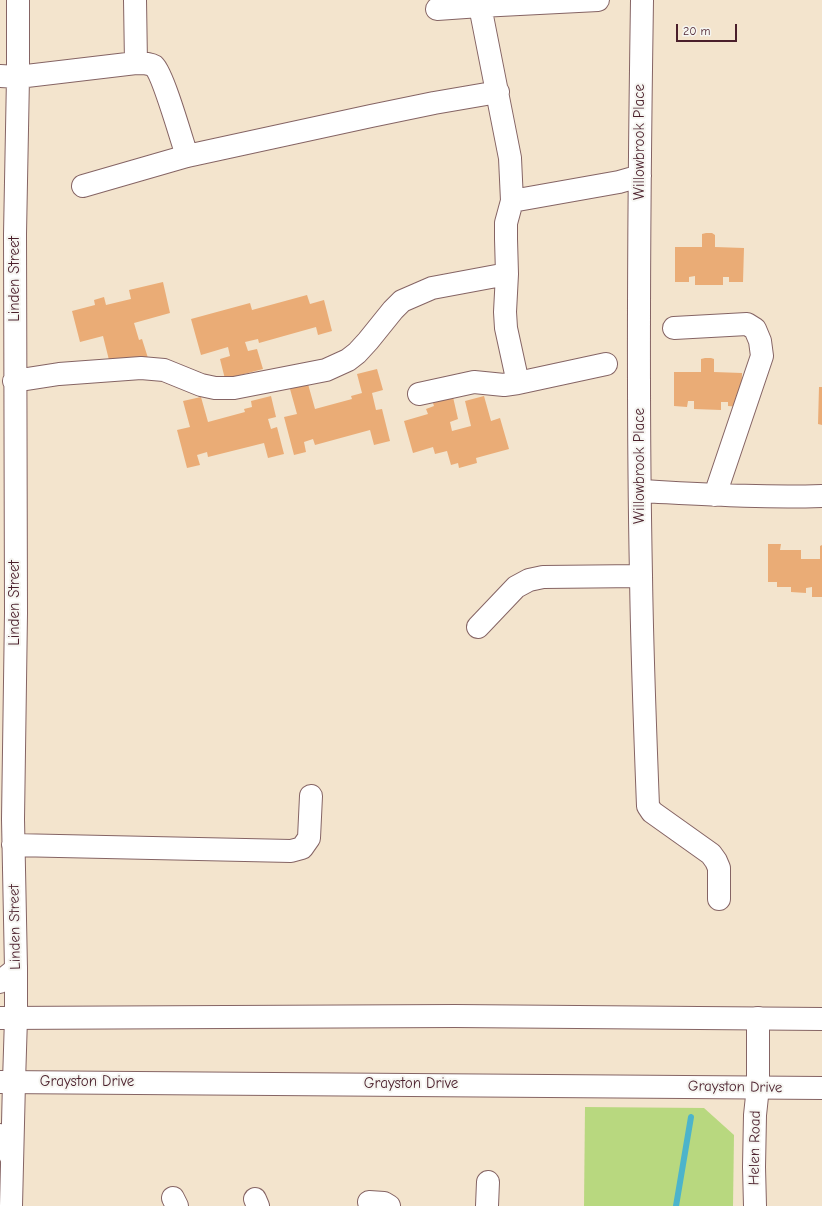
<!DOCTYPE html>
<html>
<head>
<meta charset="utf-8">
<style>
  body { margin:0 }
  #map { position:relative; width:822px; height:1206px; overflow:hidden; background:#f3e4cd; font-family:"Comic Neue",sans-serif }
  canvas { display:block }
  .scale { position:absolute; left:676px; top:24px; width:61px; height:18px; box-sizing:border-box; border:2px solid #4a1f2b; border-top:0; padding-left:5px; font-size:12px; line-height:14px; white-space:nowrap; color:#4a1f2b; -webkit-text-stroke:3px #f6f6f2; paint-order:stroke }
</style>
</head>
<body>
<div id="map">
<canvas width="822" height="1206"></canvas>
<div class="scale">20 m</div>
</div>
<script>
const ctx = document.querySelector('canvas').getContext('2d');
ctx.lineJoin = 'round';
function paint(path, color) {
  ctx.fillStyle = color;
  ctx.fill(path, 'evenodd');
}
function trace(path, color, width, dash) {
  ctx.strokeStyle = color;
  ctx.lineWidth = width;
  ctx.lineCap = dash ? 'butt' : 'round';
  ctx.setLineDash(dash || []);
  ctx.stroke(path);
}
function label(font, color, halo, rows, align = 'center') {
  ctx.font = font + ' "Comic Neue",sans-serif';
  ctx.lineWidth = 4;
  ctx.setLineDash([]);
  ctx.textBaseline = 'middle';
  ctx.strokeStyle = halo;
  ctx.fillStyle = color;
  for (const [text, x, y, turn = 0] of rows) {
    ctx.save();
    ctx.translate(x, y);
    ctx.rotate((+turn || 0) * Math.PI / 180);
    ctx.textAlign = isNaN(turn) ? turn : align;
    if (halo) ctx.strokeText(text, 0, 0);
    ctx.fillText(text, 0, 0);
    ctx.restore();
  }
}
paint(new Path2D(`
  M585,1107L704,1108L734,1135L733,1206H584Z`), '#b8d87f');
trace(new Path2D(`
  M676,1206L691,1117`), '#4cb4cb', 6);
paint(new Path2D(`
  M706,233H712L715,235V247L744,248L743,282H729V277H723V285H695V276L689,277V282H675V247H702V234Z
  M163,282L170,313L134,323L139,340L142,339L148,358L111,368L103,336L80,342L72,311L95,305L94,300L104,297L106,305L131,299L129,290Z
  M307,295L310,304L324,300L332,331L318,335L316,327L259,343L258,339L245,342L248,351L257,349L263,369L225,379L220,359L230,356L228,347L201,355L191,319L250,303L252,310Z
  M705,358H711L714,359V372L742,373L741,407L728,406V402H721V410L694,409V401H688L687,407L674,406V372H701V359Z
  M377,369L383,390L372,393L376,410L382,409L390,441L374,445L370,430L315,445L313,439L304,442L306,452L294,455L284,417L297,414L290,389L308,384L315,409L352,399L351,396L362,393L357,374Z
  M819,387H822V425L818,424Z
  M271,396L276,417L268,419L271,429L277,427L284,454L268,458L264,443L208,457L207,452L197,455L200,465L187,468L177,430L190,427L183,401L201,397L208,422L245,412L244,409L252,407L251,401Z
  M484,396L491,421L500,418L509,449L476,458L477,463L459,468L458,463L451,465L447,451L435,454L433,447L413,453L404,421L428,414L426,409L434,406L433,403L453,397L458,419L450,422L452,431L471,426L465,401Z
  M768,544H781L780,550H801V559H820V546L822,545V597H812V587L806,588V593L791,592V587H777V582H768Z`), '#eaac76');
const minor = new Path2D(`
  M135,0L136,63
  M642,0C639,192 637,383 641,575C642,652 645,729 648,806L652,812L711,854L716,861L719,868V899
  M480,6L510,158L512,201L506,223V239L507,274L505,312L506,328L518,383
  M437,9L480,6L598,0
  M0,76L18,77L136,63C142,63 149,63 154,66C163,74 182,141 187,156
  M83,186L187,156L371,116L434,103L498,92
  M512,201L619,182L640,176
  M674,328L747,324L755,329L760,341L762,356L715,495
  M14,381L59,374L141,368L164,370L201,385L215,388H234L326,370L348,360L357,353L368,341L393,310L402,301L432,288L507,274
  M419,394L474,382L504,385L518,383L606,364
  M640,491C701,494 761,498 822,496
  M478,627L516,587L529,580L543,577L641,576
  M13,845L291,851L302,848L309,838L311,796
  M173,1198L177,1206
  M255,1199L258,1206
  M369,1202L384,1203L389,1206
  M11,1206L14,1082L16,1018V969L13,819L16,613L15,234L18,77V0
  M487,1206L488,1182
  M755,1206L754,1167L755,1115L758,1087V1018`);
const major = new Path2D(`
  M0,982L16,969
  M0,1018L455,1016L822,1019
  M0,1082L822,1088
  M0,1135L12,1159`);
trace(minor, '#856464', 24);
trace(major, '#856464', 24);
trace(minor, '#fff', 22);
trace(major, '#fff', 22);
label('15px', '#4a1f2b', '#f6f6f2', [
  ["Willowbrook Place",640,142,-90],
  ["Linden Street",15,279,-90],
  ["Willowbrook Place",640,466,-90],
  ["Linden Street",15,603,-90],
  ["Linden Street",15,927,-91],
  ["Grayston Drive",87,1082],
  ["Grayston Drive",411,1084],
  ["Grayston Drive",735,1087,1],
  ["Helen Road",755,1148,-89]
]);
</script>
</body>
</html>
